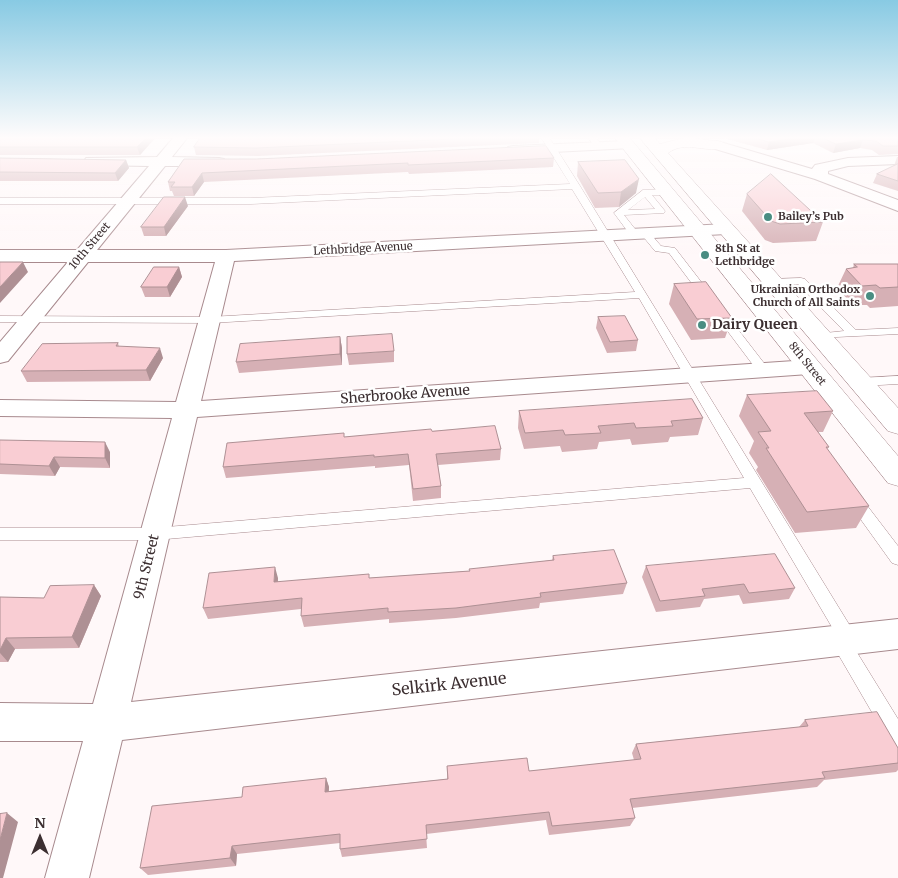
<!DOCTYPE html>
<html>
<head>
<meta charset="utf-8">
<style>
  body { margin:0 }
  #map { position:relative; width:898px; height:878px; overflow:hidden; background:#fff8f9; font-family:Merriweather,serif }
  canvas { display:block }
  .north { position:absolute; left:15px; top:813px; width:50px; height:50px; -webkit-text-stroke:4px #fff; paint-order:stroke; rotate:0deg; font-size:14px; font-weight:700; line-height:20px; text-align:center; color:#3c2f31 }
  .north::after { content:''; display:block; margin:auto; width:18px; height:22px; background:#3c2f31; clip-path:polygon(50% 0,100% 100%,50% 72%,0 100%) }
</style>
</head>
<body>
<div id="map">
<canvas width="898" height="878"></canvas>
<div class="north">N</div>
</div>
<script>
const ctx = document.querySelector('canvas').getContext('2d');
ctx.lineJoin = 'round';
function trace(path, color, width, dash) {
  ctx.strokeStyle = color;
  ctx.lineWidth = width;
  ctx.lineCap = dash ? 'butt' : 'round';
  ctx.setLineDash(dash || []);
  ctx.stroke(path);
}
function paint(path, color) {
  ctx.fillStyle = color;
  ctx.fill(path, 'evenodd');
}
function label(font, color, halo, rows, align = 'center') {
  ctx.font = font + ' Merriweather,serif';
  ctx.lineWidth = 5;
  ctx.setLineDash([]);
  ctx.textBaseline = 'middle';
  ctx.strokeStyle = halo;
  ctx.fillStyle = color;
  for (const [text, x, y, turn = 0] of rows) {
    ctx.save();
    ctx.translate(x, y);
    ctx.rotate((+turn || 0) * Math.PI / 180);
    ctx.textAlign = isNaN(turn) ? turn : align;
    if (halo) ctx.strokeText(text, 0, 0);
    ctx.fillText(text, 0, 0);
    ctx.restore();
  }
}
const lane = new Path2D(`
  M541,137H549L580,186L855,634L858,640L853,646L898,719V748L891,745L834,647L831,641L836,634L750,488L155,540H0V528H155L744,478L639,298L210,323L0,322V316L210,317L635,292L572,189L251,204H0V198H251L570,184Z
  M588,137H596L603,147L602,149H596Z
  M643,190L666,189L670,192L666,195H652L665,211L664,213L624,215L639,234L634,237L631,236L614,213ZM645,197L655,209L628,210Z
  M646,231L649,232L661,246L675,248L767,367L769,370L767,373H759L669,253L655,251L641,234Z
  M801,278L805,279L856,330L898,328V334L816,338L814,336L816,334L844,331L798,284L772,285L767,282L772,279Z
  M898,376V384L861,386L855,382L861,378Z
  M854,493L859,495L898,546V565L892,563L849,503L846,499L849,495Z`);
const street = new Path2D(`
  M174,137H188L172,157L219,158L224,159L226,162L224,165L219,166H165L97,250H226L726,224L732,225L735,229L732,233L726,234L234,261L201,401L809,360L817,362L821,367L817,372L809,374L197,417L131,702L898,619V649L122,740L89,878H45L83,741H0V703L93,704L172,418L0,416V400L176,402L215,262H88L8,361L0,363V342L68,262H0V250H77L149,166L91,165L86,164L84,161L86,158L157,157Z
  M627,141L632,142L634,145L632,148L513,154L508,153L506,150L508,147L513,146Z
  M717,141L812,169L815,165L848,158L898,156V164L848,166L828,171V174L898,200V211L815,179L712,148L710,145L712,142Z`);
const secondary = new Path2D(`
  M614,137H629L898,456V486L888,483Z
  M639,137H654L660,144L687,137L722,142L724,145L722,148C703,153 686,140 668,153L898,408V434L888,431Z`);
trace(lane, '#a88a8e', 1);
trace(street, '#a88a8e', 2);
trace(secondary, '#a88a8e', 1);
paint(lane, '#fff');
paint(street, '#fff');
paint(secondary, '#fff');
paint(new Path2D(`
  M0,137H156L140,155H0Z
  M201,137H539V143L258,156L196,155L194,147Z
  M720,137H898V154L879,155L872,150L860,148L833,153L813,143L767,150Z
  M897,157H898V191L873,183L877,174L894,166Z
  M0,158L126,160L129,168L118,181H0Z
  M554,158L553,167L409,174L408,172L204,182L194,196H174L172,191H170L168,182L184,159Z
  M578,162L636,193L619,207L595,208L577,176Z
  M747,194L823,222L816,241L773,243L765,240L742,211Z
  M188,206L166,236H144L141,227Z
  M854,264H898V306L870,308L867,305H853L837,288L846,269L853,268Z
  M179,267L182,277L170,297H145L141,287Z
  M674,284L732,318L725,338L691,340L669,304Z
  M598,317L638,340L636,351L607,353L596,328Z
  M340,337L342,348V365L239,373L236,362Z
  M118,343L119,347L163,358L150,381L27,382L21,371Z
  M394,351V362L349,365L347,354Z
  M747,395L833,411L823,432H818L829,447L827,449L869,506L856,528L795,533L756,470L758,467L749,453L754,441L739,416Z
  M519,411L703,418L698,435L670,437L668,442L632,445L630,439L599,442L597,449L562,452L560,446L524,449L518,428Z
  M432,431L501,449L500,460L438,465L441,486V498L413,501L409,465L375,468V466L226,478L223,467L344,437Z
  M0,440L110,452V468L60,467L55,476L0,474Z
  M553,556L627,583L623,594L540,603L539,608L456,618L389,623V619L304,627L301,616V609L208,619L203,608L278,578V582L369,578L469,571L552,560Z
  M646,566L795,588L789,599L743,604L739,595L704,599L700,607L656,612L642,577Z
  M94,585L101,596L79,648L15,649L8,662H0V597L44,598Z
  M805,720L898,748V770L896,772L824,780L817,787L632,808L635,818L630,826L549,835L546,820L426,834L427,848L342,857L340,849V843L237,854L236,866L148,875L140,868L242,797L326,778L329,787V791L447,779V766L529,771L634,760L632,753L636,744L799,727Z`), '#d6b0b5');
paint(new Path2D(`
  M147,137H156L140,155L137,147Z
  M803,137H816L813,143L767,150L769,142Z
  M863,140L860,148L833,153L836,144Z
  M126,160L129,168L118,181L115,173Z
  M202,173L204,182L194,196L192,187Z
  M639,179L636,193L619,207L621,192Z
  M185,197L188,206L166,236L164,227Z
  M23,262L28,272L0,303V287Z
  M179,267L182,277L170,297L167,287Z
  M340,337L342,348V365L340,354Z
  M160,348L163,358L150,381L146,370Z
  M105,442L110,452V468L105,458Z
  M54,457L60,467L55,476L49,466Z
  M275,567L278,578L277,593L274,582Z
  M94,585L101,596L79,648L72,637Z
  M6,638L15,649L8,662L0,653V650Z
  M326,778L329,787L328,801L325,792Z
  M7,813L18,822L3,878H0V840Z
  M232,846L237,854L236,866L230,858Z`), '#ae9094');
const building = new Path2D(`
  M0,137H147L137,147H0Z
  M201,137H498L256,148L194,147Z
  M752,137H803L769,142Z
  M821,137H898V146H883L876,141L863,140L836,144Z
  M546,146L554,158L408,165V163L202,173L192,187H171L175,182H168L184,159H256Z
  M0,158L126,160L115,173L0,172Z
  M625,160L639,179L621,192L598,193L578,162Z
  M898,164V181L877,174Z
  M771,174L823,222L780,224L771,221L747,194Z
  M164,197H185L164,227H141Z
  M0,262H23L0,287Z
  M854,264H898V287L880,288L876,285L862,286L846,269L857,267Z
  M154,267H179L167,287H141Z
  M706,282L732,318L697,319L674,284Z
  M625,316L638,340L610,342L598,317Z
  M392,334L394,351L347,354V337Z
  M340,337V354L236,362L240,344Z
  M118,343L116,346L160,348L146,370L21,371L42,344Z
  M817,391L833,411L804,413L829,447H826L869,506L807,512L766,448H769L758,432L771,431L747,395Z
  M692,399L703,418L671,421L673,426L636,428L634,423L598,426L601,433L565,435L563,430L525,433L519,411Z
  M495,426L501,449L436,454L441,486L413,489L408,454L374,457V455L223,467L227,443L344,433V437L431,429L432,431Z
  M0,440L105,442V458L54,457L49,466L0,464Z
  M614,550L627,583L540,593L541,597L456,608L388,612V608L301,616L302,598L203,608L209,573L275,567L274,582L369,574V578L470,571L469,569L554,560L553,556Z
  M775,554L795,588L749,593L744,584L702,589L705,596L660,601L646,566Z
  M94,585L72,637L6,638L0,650V597L44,598L50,586Z
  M877,712L898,748V763L822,772L825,778L630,799L635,818L552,826L549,812L426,825L427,839L340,849V834L232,846L230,858L140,868L152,806L242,797L243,787L326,778L325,792L448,779L447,766L527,758L529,771L641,759L636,744L808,726L805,720Z
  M7,813L0,840V814Z`);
paint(building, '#f9cdd3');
trace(building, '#ae9094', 1);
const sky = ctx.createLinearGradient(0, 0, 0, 260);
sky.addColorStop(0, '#88cae3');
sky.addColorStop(0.53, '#fffcfc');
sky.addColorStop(1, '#fffcfc00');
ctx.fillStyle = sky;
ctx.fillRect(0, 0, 898, 260);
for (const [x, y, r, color] of [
  [768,217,5,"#498d82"],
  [705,255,5,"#498d82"],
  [870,296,5,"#498d82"],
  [702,325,5,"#498d82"]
]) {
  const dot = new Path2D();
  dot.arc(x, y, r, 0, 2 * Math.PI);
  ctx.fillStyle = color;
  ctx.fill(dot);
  trace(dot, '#fff', 2);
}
label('bold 11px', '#3c2f31', '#fff', [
  ["Bailey’s Pub",778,217],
  ["8th St at",715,249],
  ["Lethbridge",715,262],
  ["Ukrainian Orthodox",860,290,"right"],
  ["Church of All Saints",860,303,"right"]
], 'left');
label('11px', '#3c2f31', '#fff', [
  ["10th Street",90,246,-50],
  ["Lethbridge Avenue",363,249,-3],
  ["8th Street",807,364,51]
]);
label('bold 14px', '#3c2f31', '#fff', [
  ["Dairy Queen",712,325]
], 'left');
label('14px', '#3c2f31', '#fff', [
  ["Sherbrooke Avenue",405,395,-4],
  ["9th Street",147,567,-76]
]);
label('16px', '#3c2f31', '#fff', [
  ["Selkirk Avenue",449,685,-6]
]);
</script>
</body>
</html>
